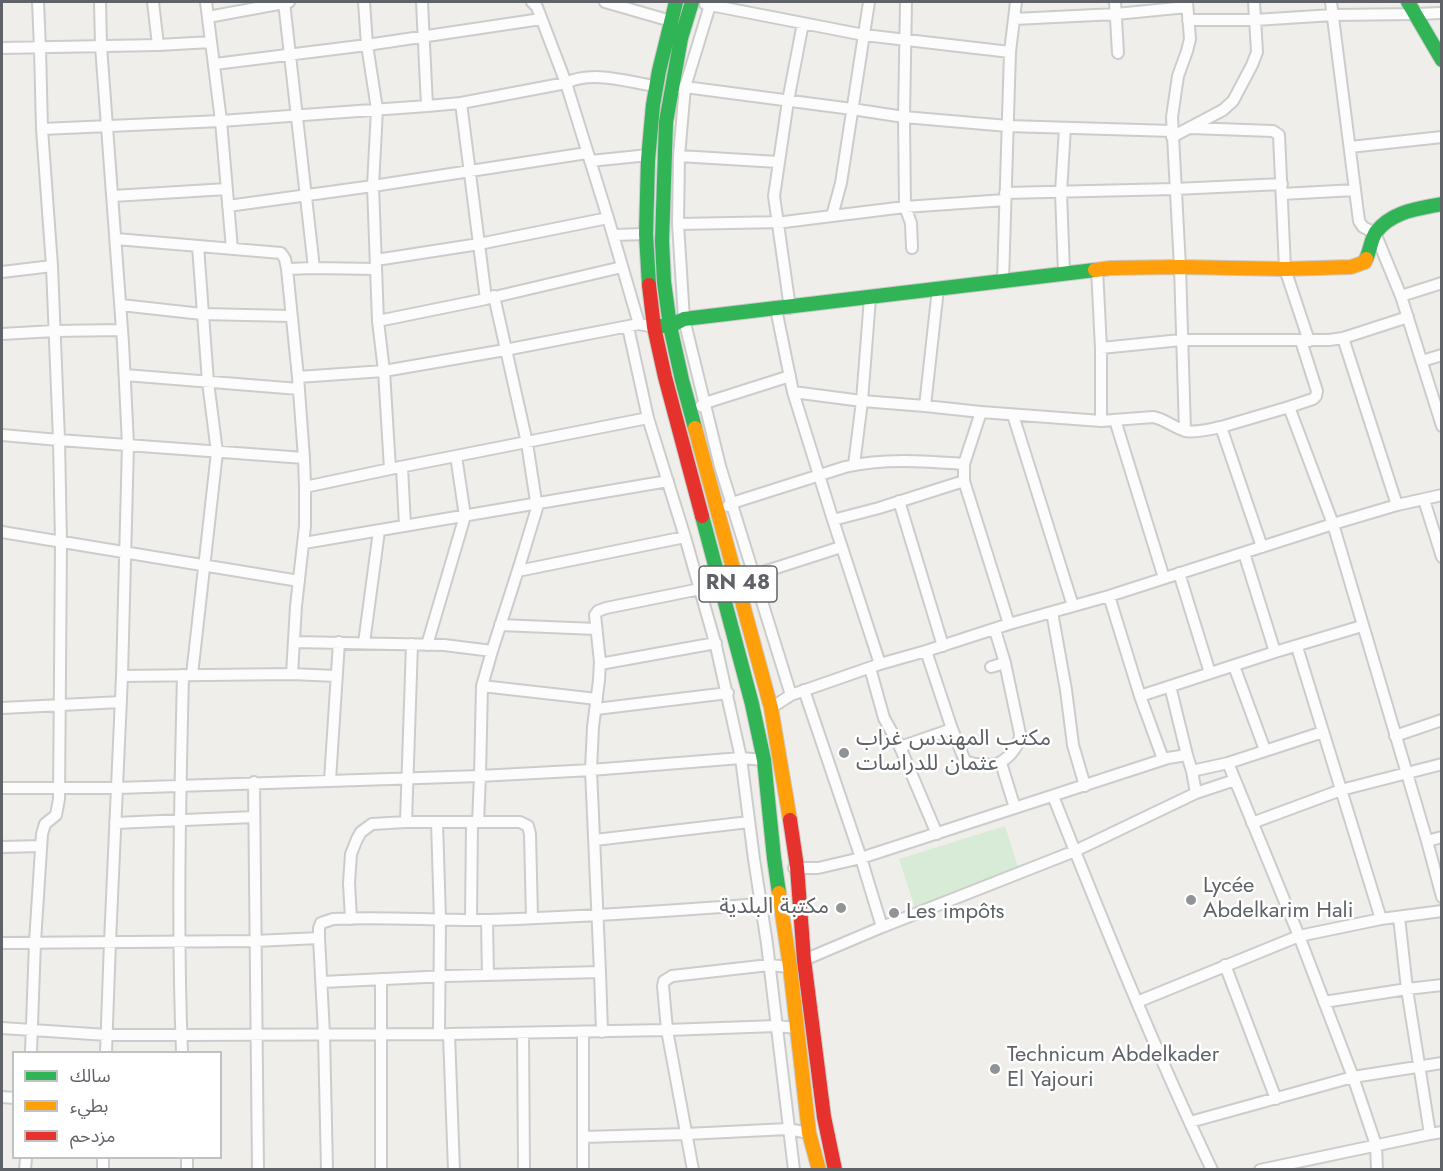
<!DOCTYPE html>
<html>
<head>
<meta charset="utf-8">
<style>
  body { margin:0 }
  #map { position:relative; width:1443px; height:1171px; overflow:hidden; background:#efeeea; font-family:Jost,"Noto Sans Arabic",sans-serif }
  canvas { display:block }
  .frame { position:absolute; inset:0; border:3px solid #5f6368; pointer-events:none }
  .legend { position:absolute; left:12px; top:1051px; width:210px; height:108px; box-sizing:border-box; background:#fff; border:2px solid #bfc1c3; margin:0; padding:8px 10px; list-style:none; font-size:18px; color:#5f6368 }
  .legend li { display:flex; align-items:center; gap:12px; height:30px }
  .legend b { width:30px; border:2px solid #bfc1c3 }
</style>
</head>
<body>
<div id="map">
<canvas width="1443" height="1171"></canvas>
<div class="frame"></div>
<ul class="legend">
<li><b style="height:8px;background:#30b455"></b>سالك</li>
<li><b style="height:8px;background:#ff9f0a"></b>بطيء</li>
<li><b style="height:8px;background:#e5322d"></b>مزدحم</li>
</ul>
</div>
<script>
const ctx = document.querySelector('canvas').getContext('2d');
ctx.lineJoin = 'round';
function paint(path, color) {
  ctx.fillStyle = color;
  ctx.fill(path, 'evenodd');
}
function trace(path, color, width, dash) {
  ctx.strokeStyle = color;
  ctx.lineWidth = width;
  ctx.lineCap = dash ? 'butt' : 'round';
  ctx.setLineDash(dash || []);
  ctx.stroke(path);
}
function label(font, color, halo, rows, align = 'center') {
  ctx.font = font + ' Jost,"Noto Sans Arabic",sans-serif';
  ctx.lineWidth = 5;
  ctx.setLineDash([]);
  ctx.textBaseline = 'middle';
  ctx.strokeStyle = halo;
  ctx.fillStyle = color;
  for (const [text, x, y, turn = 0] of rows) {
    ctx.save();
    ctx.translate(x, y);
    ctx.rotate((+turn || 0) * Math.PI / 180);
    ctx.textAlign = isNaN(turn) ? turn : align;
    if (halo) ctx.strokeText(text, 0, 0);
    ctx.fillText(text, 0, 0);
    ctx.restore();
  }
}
paint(new Path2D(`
  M1005,826L1019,870L916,911L899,859Z`), '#d8ebd6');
const street = new Path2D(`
  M38,2L40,48L42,129L52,266L59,440L304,458L298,377L287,269L314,268L284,2
  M100,2L101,46L123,343L128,444L122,676L110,942L106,1052
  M153,2L158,45
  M206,2L221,121L232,249
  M422,2L427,106
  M532,2L537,7L566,83L608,218L639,324
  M605,2L671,21
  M711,2L685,87L679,156L678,224L684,319L720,466L791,695
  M906,2L904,117L905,207L911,223L912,248
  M1115,2L1118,53
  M1331,2L1359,221L1363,227L1375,233L1401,296L1442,426
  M705,4L864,35L1010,52
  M208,17L289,2
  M1014,19L1116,14L1187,7
  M1188,20H1255L1333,15L1415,14L1442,13
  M2,48L158,45L211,42
  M215,64L367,45L541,19
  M680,88L685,87L852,109L904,117L1008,126L1172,131
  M461,103L486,299
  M1190,128L1273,131L1279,135L1285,269L1309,341
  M42,129L221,121L427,106L461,103L566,83C593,70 628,82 656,86
  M1172,137L1223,110L1233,101L1252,65L1257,52L1254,2
  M1350,147L1442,137
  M679,156L778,162
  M590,161L649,155
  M1005,193L1175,189L1282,184
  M1282,194L1355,190
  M113,196L227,189
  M228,206L373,186L587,153
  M832,216L905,207L1005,200
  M678,224L784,222L832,216L841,183L869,2
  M613,235L646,234
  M116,239L281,253L285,259L287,269
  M376,260L479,244L608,218
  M314,268L376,269
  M1097,269L1101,348V421
  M2,272L52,266
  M1064,273L1061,192L1065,128
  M1003,281L1010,52L1016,2
  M1401,296L1442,283
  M121,305L202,314L291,316
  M790,308L774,196L788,101L803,23
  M776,309L793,392L833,520L880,664
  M378,321L486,299L622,267
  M628,327L648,418L685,537L716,646L741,758L754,859L767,944L794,1170
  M2,334L54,331L122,330
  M1343,338L1397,505
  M1101,348L1181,340H1329L1343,338L1408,317
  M1422,361L1442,355
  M125,375L299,389
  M298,377L384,371L505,350L639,324L654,327
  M793,392L862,401L925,406L981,412
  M701,406L705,403L790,376
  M925,406L938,289
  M1289,407L1333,524L1427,841L1442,897
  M1013,415L1073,606
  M1115,420L1164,578
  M1185,431L1180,267L1172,117L1178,76L1187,51L1190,39L1187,2
  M2,435L59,440L61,543L59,799L56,815L45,824L42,834L35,942L31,1052
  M304,458L305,487L390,469L384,371L378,321L373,186L377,109L367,45L364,2
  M854,465L862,401L870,298
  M402,467L405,526
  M390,469L648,418
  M1424,500L1442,557
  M899,501L943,646
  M728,506L732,503L845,467C883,458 924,461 964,464
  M833,520L879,508L964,481
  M2,532L299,581
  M304,543L668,481
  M1262,547L1221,427L1289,407L1313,399L1316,396L1317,391L1301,341
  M1244,553L1275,652
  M518,571L685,537
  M1179,573L1210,673
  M754,575L841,547
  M1109,596L1140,696L1163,759
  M1052,612L1066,690L1073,745L1085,786
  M1009,624L964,481V464L981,412L1101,421L1153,417C1165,419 1174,428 1186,431C1197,433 1210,429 1221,427
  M500,625L596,629
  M294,642L444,645L492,651
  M364,643L379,531
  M427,645L465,516L456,456
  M1297,647L1381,919
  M926,651L952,729L965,761C974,765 995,767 1002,761C1011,756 1020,744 1020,734L1005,663L995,630
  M600,664L716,643
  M1234,666L1265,750
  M991,667L1005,663
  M870,668L884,718L900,747L937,834
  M292,674L296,606L305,526V487
  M192,675L217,452L208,382L198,246
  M122,676L292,674L336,676
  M482,686L597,699
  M1170,686L1187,755
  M804,690L861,858L882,927
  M1140,696L1275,652L1362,626
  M2,708L121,702
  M771,708L791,695L880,664L926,651L1009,624L1109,596L1333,524L1397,505L1442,495
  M596,709L728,693
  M1395,736L1442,720
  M900,747L952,729
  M1001,763L1015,808
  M1228,763L1299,936L1353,1077L1442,1063
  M1192,771L1228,763L1323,732
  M330,780L339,642
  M254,782L258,1170
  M2,788H117L480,776L591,770L741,758L764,760
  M1053,796C1103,922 1154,1048 1212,1170
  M406,822L412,644
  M437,822L440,919L439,1034
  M478,822L480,776L482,686L492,651L520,564L537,508L527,443L494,296
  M115,823L254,817
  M1252,823L1341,790L1442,764
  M595,840L749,822
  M1427,841L1442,837
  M2,847L41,846
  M794,868H818L861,858L1168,758L1187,755L1192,771L1196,793
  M1399,917L1407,989L1430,1134
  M351,919L349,883L351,854L357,839L361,832L372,824L406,822H520L528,826L530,834L532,918
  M471,920L472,822
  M487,920L488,975
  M319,938V928L321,923L333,919C384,916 436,921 488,920C579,917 670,911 761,904
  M2,943L255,941L319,938L324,1034L327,1170
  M804,960L882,927L1075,851L1196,793L1235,780
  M1225,965L1276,1099
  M600,972L591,770L593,727L599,680L600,662L595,615L598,611L606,608L700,589
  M322,982L447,976L600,972L602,1032
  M1137,1002L1299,936L1381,919L1442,911
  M1324,1002L1407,989L1442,985
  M2,1028L107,1035H182L449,1034L667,1030L776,1026L797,1028
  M583,1032V1170
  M523,1033L524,1170
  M449,1034L454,1170
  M182,1052C177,927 180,801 183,675
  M2,1097L14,1098
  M1190,1122L1353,1077L1376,1145L1377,1170
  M583,1137L686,1134L788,1129L809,1133
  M25,1170L26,1158
  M103,1170V1158
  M187,1170V1158
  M381,1170V979
  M693,1170L667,1030L663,986L664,981L672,976L769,965L790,967
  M1260,1170L1430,1134L1442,1132`);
const fast = new Path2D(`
  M692,2L681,38L666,122L662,241L664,282L670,326L682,380L695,428
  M1408,2L1442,60
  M1366,259C1370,251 1371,239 1376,232C1392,211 1418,209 1442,204
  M649,285L646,234L648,160L653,105L659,71L676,2
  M660,326H670L684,319L1095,270
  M702,516L752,704L764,760L774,858L779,893`);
const slow = new Path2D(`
  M1095,270L1111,268L1180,267L1285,269L1351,267L1365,262L1366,259
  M695,428L771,708L790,820
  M779,893L790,967L809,1133L819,1170`);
const jam = new Path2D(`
  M649,285L654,327L665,377L702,516
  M790,820L797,867L804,960L824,1117L835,1170`);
trace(street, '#cbcccc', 14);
trace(fast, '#cacacb', 16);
trace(slow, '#cacacb', 16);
trace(jam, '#cacacb', 16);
trace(street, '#fdfcfc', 10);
trace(fast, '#30b455', 14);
trace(slow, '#ff9f0a', 14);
trace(jam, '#e5322d', 14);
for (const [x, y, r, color] of [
  [844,753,6,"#919496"],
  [1191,900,6,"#919496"],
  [841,908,6,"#919496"],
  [894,913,6,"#919496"],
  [995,1069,6,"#919496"]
]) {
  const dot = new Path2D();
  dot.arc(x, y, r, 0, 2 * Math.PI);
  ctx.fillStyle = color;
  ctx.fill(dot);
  trace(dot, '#fff', 2);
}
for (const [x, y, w] of [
  [738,584,78]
]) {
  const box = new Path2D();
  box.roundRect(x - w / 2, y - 18, w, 36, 4.5);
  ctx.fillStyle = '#fff';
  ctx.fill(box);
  trace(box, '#5f6368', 1.5);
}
label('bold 21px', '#5f6368', null, [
  ["RN 48",738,584]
]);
label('22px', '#5f6368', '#fff', [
  ["مكتب المهندس غراب",856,740],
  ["عثمان للدراسات",856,765],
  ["Lycée",1203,887],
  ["Abdelkarim Hali",1203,912],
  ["مكتبة البلدية",829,908,"right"],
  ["Les impôts",906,913],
  ["Technicum Abdelkader",1007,1056],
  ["El Yajouri",1007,1081]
], 'left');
</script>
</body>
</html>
